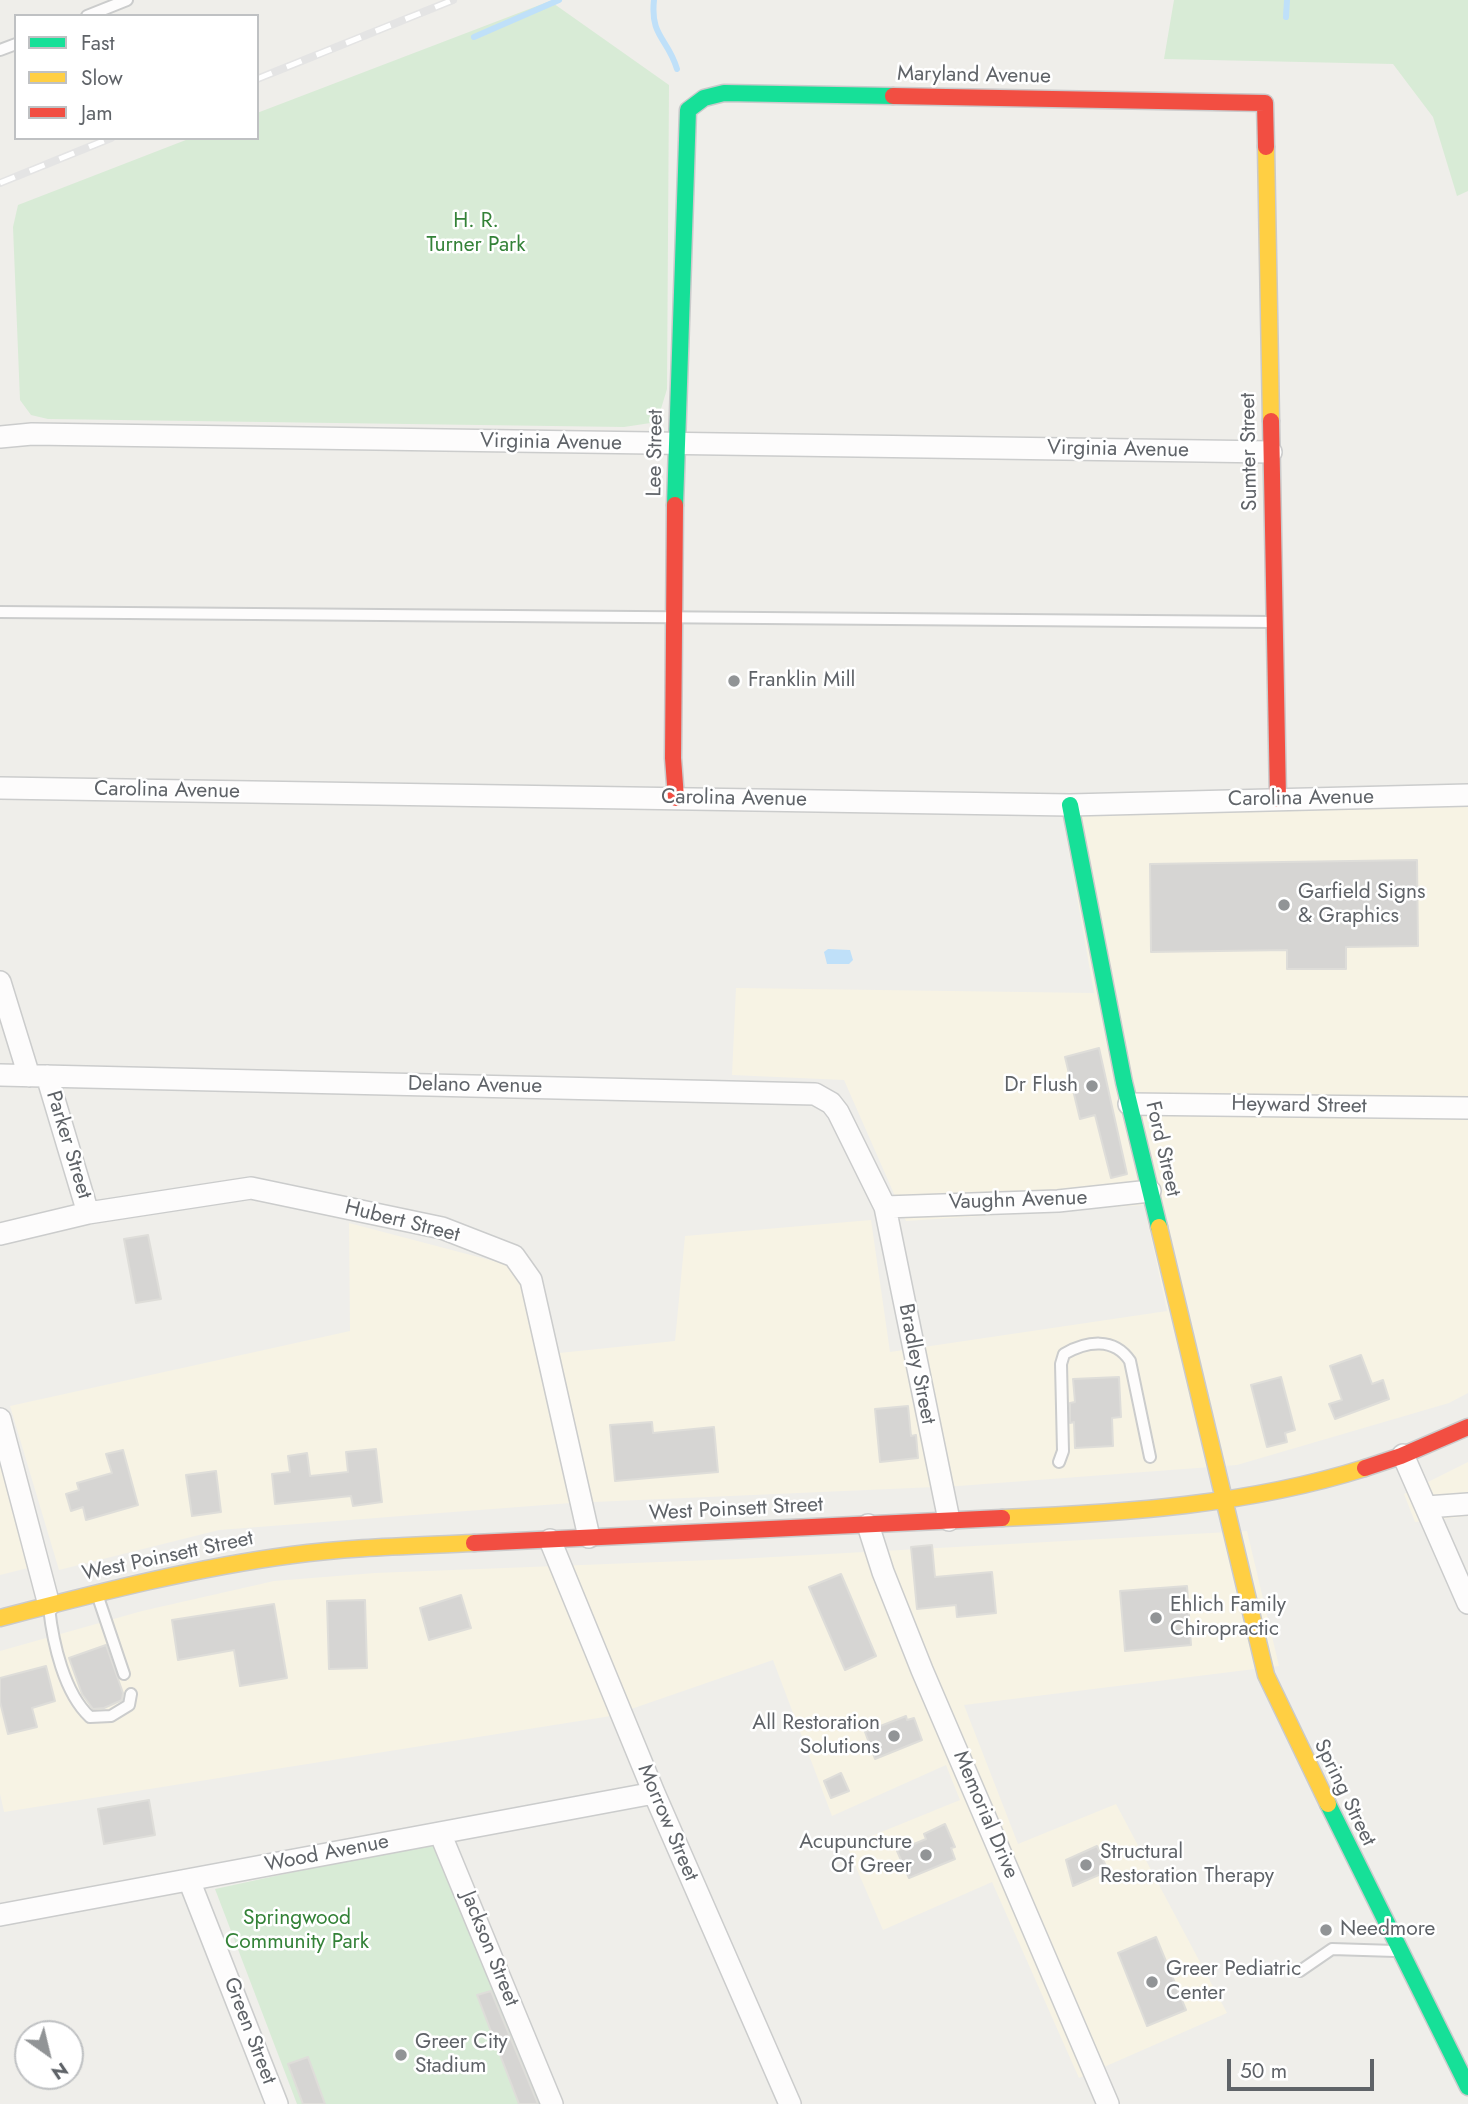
<!DOCTYPE html>
<html>
<head>
<meta charset="utf-8">
<style>
  body { margin:0 }
  #map { position:relative; width:1468px; height:2104px; overflow:hidden; background:#efeeea; font-family:Jost,sans-serif }
  canvas { display:block }
  .legend { position:absolute; left:14px; top:14px; width:245px; height:126px; box-sizing:border-box; background:#fff; border:2px solid #bfc1c3; margin:0; padding:9px 12px; list-style:none; font-size:21px; color:#5f6368 }
  .legend li { display:flex; align-items:center; gap:14px; height:35px }
  .legend b { width:35px; border:2px solid #bfc1c3 }
  .north { position:absolute; left:14px; top:2020px; width:70px; height:70px; box-sizing:border-box; background:#fff; border:2px solid #bfc1c3; border-radius:50%; rotate:146deg; font-size:19px; font-weight:700; line-height:28px; text-align:center; color:#5f6368 }
  .north::after { content:''; display:block; margin:auto; width:24px; height:32px; background:#919496; clip-path:polygon(50% 0,100% 100%,50% 72%,0 100%) }
  .scale { position:absolute; left:1227px; top:2059px; width:147px; height:32px; box-sizing:border-box; border:4px solid #5f6368; border-top:0; padding-left:9px; font-size:21px; line-height:24px; white-space:nowrap; color:#5f6368; -webkit-text-stroke:5px #fff; paint-order:stroke }
</style>
</head>
<body>
<div id="map">
<canvas width="1468" height="2104"></canvas>
<ul class="legend">
<li><b style="height:9px;background:#16e098"></b>Fast</li>
<li><b style="height:9px;background:#ffcf43"></b>Slow</li>
<li><b style="height:9px;background:#f24e42"></b>Jam</li>
</ul>
<div class="north">N</div>
<div class="scale">50 m</div>
</div>
<script>
const ctx = document.querySelector('canvas').getContext('2d');
ctx.lineJoin = 'round';
function paint(path, color) {
  ctx.fillStyle = color;
  ctx.fill(path, 'evenodd');
}
function trace(path, color, width, dash) {
  ctx.strokeStyle = color;
  ctx.lineWidth = width;
  ctx.lineCap = dash ? 'butt' : 'round';
  ctx.setLineDash(dash || []);
  ctx.stroke(path);
}
function label(font, color, halo, rows, align = 'center') {
  ctx.font = font + ' Jost,sans-serif';
  ctx.lineWidth = 5;
  ctx.setLineDash([]);
  ctx.textBaseline = 'middle';
  ctx.strokeStyle = halo;
  ctx.fillStyle = color;
  for (const [text, x, y, turn = 0] of rows) {
    ctx.save();
    ctx.translate(x, y);
    ctx.rotate((+turn || 0) * Math.PI / 180);
    ctx.textAlign = isNaN(turn) ? turn : align;
    if (halo) ctx.strokeText(text, 0, 0);
    ctx.fillText(text, 0, 0);
    ctx.restore();
  }
}
paint(new Path2D(`
  M1468,804V1393L1449,1403L1237,1465L958,1486L571,1503L219,1530L59,1570L10,1406L350,1331L349,1223L505,1264L528,1294L540,1355L675,1341L685,1236L871,1220L890,1352L1167,1311L1144,1205L906,1221L844,1080L732,1075L736,988L1094,993L1062,812Z
  M0,1450L28,1568L0,1575Z
  M1468,1462V1516L1415,1522L1404,1494Z
  M1247,1531L1279,1666L964,1705L1018,1844L1116,1804L1227,2013L1079,2078L992,1882L883,1930L847,1846L960,1800L946,1765L832,1816L773,1660L611,1716L4,1812L0,1794V1651L142,1611L274,1581L375,1573L737,1559Z`), '#f7f3e4');
paint(new Path2D(`
  M1174,0H1468V191L1457,196L1433,117L1393,64L1164,59Z
  M550,1L669,85L667,389L657,422L624,427L48,419L31,415L20,400L13,227L18,205L191,138H257V113Z
  M437,1841L543,2104H297L215,1889Z`), '#d8ebd6');
paint(new Path2D(`
  M828,949L850,950L853,960L849,964H827L824,952Z`), '#bfe0f9');
trace(new Path2D(`
  M654,0C650,37 668,38 677,69
  M1286,17L1287,0
  M474,37L559,0`), '#bfe0f9', 6);
const building = new Path2D(`
  M1417,860L1418,946L1346,947V969H1287V950L1151,952L1150,864Z
  M1099,1048L1127,1174L1111,1178L1095,1115L1080,1119L1065,1057Z
  M148,1235L161,1299L136,1303L124,1239Z
  M1361,1355L1372,1384L1383,1380L1389,1399L1335,1419L1329,1404L1342,1400L1330,1366Z
  M1119,1377L1121,1417L1112,1418L1113,1446L1075,1448L1074,1422L1070,1423V1403L1075,1402L1073,1379Z
  M1281,1377L1295,1430L1285,1433L1287,1442L1267,1447L1251,1385Z
  M908,1406L911,1436L916,1435L918,1458L880,1462L875,1409Z
  M652,1422L653,1433L714,1427L718,1472L615,1481L610,1425Z
  M376,1449L382,1502L353,1506L351,1496L275,1504L272,1474L290,1472L288,1456L307,1453L310,1476L348,1472L346,1452Z
  M123,1450L138,1505L86,1520L83,1507L71,1511L66,1494L79,1490L77,1483L112,1473L106,1454Z
  M216,1471L221,1512L192,1516L186,1475Z
  M932,1545L935,1577L992,1572L996,1613L957,1617L956,1605L917,1609L911,1547Z
  M841,1574L876,1656L845,1670L809,1587Z
  M1187,1586L1191,1645L1125,1651L1120,1591Z
  M461,1595L471,1628L429,1640L420,1608Z
  M365,1600L367,1668L329,1669L327,1601Z
  M274,1604L287,1678L240,1686L234,1650L178,1660L172,1620Z
  M106,1645L123,1693L122,1700L104,1708L93,1709L82,1694L69,1658Z
  M46,1666L55,1701L32,1708L37,1727L8,1734L0,1702V1678Z
  M906,1716L907,1720L914,1718L922,1740L875,1759L865,1732Z
  M841,1773L849,1791L831,1798L824,1781Z
  M149,1800L155,1835L104,1844L98,1809Z
  M945,1824L955,1847L951,1848L955,1859L909,1878L897,1851L926,1839L924,1834Z
  M1097,1846L1108,1871L1073,1886L1066,1860Z
  M1156,1937L1186,2010L1147,2026L1118,1953Z
  M491,1991L538,2104H519L477,1995Z
  M308,2057L325,2104H303L288,2064Z`);
paint(building, '#d6d5d3');
trace(building, '#deddd9', 2);
const lane = new Path2D(`
  M87,16L127,0
  M0,50L16,44
  M0,612L1273,622
  M1059,1462L1063,1451L1061,1364L1064,1354C1087,1341 1114,1337 1130,1361L1150,1457
  M98,1597L124,1674
  M49,1608C53,1643 64,1693 90,1717L111,1716L129,1705L131,1694
  M1300,1971L1332,1949L1395,1951`);
const street = new Path2D(`
  M0,437L32,434L1271,452
  M0,788L1070,805L1468,795
  M0,982L29,1076
  M0,1075L815,1094L831,1103L838,1112L885,1207L949,1520
  M47,1076L88,1213
  M1129,1104L1468,1108
  M885,1207L1058,1201L1150,1191
  M0,1234L88,1213L251,1188L442,1228L514,1256L531,1280L589,1537
  M0,1419L49,1605
  M1403,1455L1468,1603
  M1427,1507L1468,1504
  M868,1525L883,1572L922,1670L1108,2104
  M550,1540L654,1793L790,2104
  M440,1833L552,2104
  M189,1880L277,2104
  M0,1915L654,1793`);
const fast = new Path2D(`
  M675,505L688,110L704,98L724,93L893,96
  M1070,805L1124,1082L1159,1227
  M1328,1804L1468,2087`);
const slow = new Path2D(`
  M1266,147L1271,421
  M1159,1227L1266,1675L1328,1804
  M1002,1518C1124,1513 1248,1505 1365,1468
  M0,1618C97,1593 193,1568 292,1555C352,1547 413,1546 474,1543`);
const jam = new Path2D(`
  M893,96L1265,103L1266,147
  M1271,421L1278,799
  M675,505L673,758L676,798
  M1365,1468L1401,1456L1468,1427
  M474,1543L1002,1518`);
trace(lane, '#cbcccc', 14);
trace(street, '#cbcccc', 24);
trace(fast, '#cacacb', 19);
trace(slow, '#cacacb', 19);
trace(jam, '#cacacb', 19);
trace(lane, '#fdfcfc', 10);
trace(street, '#fdfcfc', 21);
trace(fast, '#16e098', 16);
trace(slow, '#ffcf43', 16);
trace(jam, '#f24e42', 16);
const rail = new Path2D(`
  M257,79L453,0
  M0,183L111,138`);
trace(rail, '#e4e4e4', 8);
trace(rail, '#fff', 5, [16]);
for (const [x, y, r, color] of [
  [734,681,7,"#919496"],
  [1284,905,7,"#919496"],
  [1092,1086,7,"#919496"],
  [1156,1618,7,"#919496"],
  [894,1736,7,"#919496"],
  [926,1855,7,"#919496"],
  [1086,1865,7,"#919496"],
  [1326,1930,7,"#919496"],
  [1152,1982,7,"#919496"],
  [401,2055,7,"#919496"]
]) {
  const dot = new Path2D();
  dot.arc(x, y, r, 0, 2 * Math.PI);
  ctx.fillStyle = color;
  ctx.fill(dot);
  trace(dot, '#fff', 2.5);
}
label('21px', '#5f6368', '#fff', [
  ["Maryland Avenue",974,76,1],
  ["Virginia Avenue",551,443,1],
  ["Virginia Avenue",1118,450,1],
  ["Sumter Street",1250,452,-91],
  ["Lee Street",656,453,-89],
  ["Carolina Avenue",167,791,1],
  ["Carolina Avenue",734,799,1],
  ["Carolina Avenue",1301,799,-1],
  ["Delano Avenue",475,1086,1],
  ["Heyward Street",1299,1106,1],
  ["Parker Street",68,1145,73],
  ["Ford Street",1162,1149,77],
  ["Vaughn Avenue",1018,1201,-2],
  ["Hubert Street",402,1222,14],
  ["Bradley Street",916,1364,79],
  ["West Poinsett Street",736,1510,-3],
  ["West Poinsett Street",168,1557,-12],
  ["Spring Street",1344,1793,64],
  ["Memorial Drive",985,1815,67],
  ["Morrow Street",667,1823,67],
  ["Wood Avenue",327,1854,-11],
  ["Jackson Street",489,1949,68],
  ["Green Street",249,2031,69]
]);
label('21px', '#348238', '#fff', [
  ["H. R.",476,222],
  ["Turner Park",476,246],
  ["Springwood",297,1919],
  ["Community Park",297,1943]
]);
label('21px', '#5f6368', '#fff', [
  ["Franklin Mill",748,681],
  ["Garfield Signs",1298,893],
  ["& Graphics",1298,917],
  ["Dr Flush",1078,1086,"right"],
  ["Ehlich Family",1170,1606],
  ["Chiropractic",1170,1630],
  ["All Restoration",880,1724,"right"],
  ["Solutions",880,1748,"right"],
  ["Acupuncture",912,1843,"right"],
  ["Of Greer",912,1867,"right"],
  ["Structural",1100,1853],
  ["Restoration Therapy",1100,1877],
  ["Needmore",1340,1930],
  ["Greer Pediatric",1166,1970],
  ["Center",1166,1994],
  ["Greer City",415,2043],
  ["Stadium",415,2067]
], 'left');
</script>
</body>
</html>
